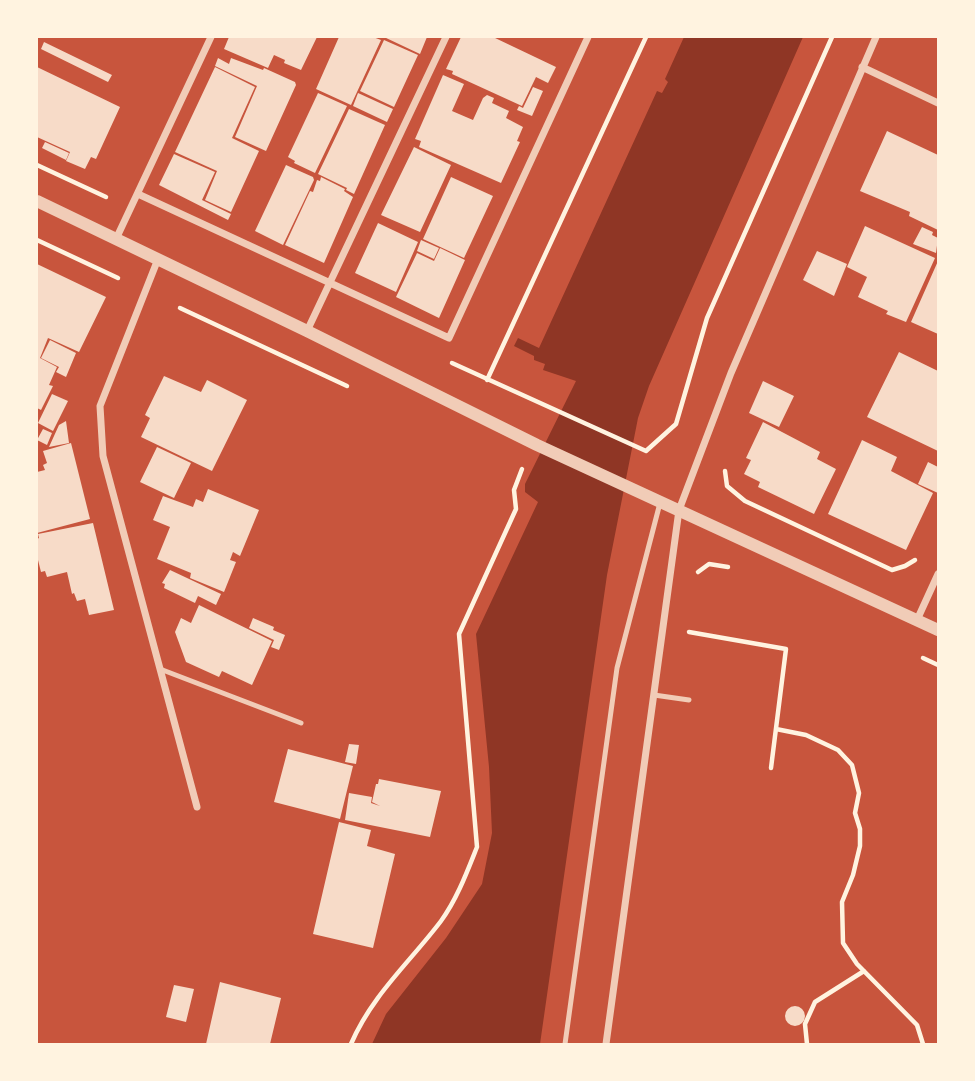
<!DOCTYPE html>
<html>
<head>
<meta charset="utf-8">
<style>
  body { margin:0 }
  #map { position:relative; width:975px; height:1081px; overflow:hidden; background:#c8553d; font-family:"Work Sans",sans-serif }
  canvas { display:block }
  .frame { position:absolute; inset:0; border:38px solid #fff3e0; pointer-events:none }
</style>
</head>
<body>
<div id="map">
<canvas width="975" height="1081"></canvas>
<div class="frame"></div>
</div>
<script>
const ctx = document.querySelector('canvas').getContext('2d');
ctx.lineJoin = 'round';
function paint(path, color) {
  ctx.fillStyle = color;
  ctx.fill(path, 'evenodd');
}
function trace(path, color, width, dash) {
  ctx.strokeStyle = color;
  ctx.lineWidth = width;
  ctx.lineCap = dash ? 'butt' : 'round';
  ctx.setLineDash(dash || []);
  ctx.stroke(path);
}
paint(new Path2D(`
  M684,37H803L649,386L638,418L607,575L540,1044H372L386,1014L446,938L482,884L492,833L489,767L476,634L538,502L525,492V484L576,381L543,370L545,364L534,360V356L514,346L518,338L539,348L657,91L662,93L668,82L665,79Z`), '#8f3625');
paint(new Path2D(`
  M229,37H317L301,70L284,63L285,60L274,55L268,68L224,49Z
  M339,37H373L381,40L351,105L316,89Z
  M384,37H427L420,54Z
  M461,37H493L556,67L548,83L536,77L522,106L452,74L453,71L446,69Z
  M384,40L418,55L394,107L360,91Z
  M44,42L112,75L108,82L41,49Z
  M218,58L229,64L231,58L263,70L264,68L295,82L296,85L266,151L235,137L257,86L215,66Z
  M37,67L120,107L96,159L91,157L85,169L66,161L70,152L37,137Z
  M215,67L255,87L232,138L259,151L231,212L205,200L217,171L175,152Z
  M443,75L464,84L452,111L473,120L483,98L487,95L494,98L492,103L509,111L506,118L523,127L517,141L520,142L501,183L419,147L421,141L415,139Z
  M533,87L543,91L532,116L517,110L519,106L523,108Z
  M318,93L347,106L315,173L294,163L295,161L288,157Z
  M358,93L393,109L387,122L353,106Z
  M349,109L385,125L354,194L346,190L347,188L318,174Z
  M887,131L938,155V230L909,216L910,212L860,191Z
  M45,142L69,153L66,160L42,148Z
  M414,147L451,165L420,232L381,215Z
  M174,154L215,172L202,200L231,214L228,220L159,185Z
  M286,165L313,177L314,180L283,245L255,231Z
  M321,177L345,189L344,191L353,197L324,263L285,245L310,191L313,192L317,180L320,181Z
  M451,177L493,196L464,258L423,239Z
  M378,223L418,242L396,292L355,273Z
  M865,226L935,258L906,322L886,314L888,311L858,297L867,277L847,267Z
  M922,227L933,232L932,235L938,238L936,253L913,244Z
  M421,240L439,248L434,259L417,251Z
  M440,248L465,260L439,318L396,297L417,253L434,261Z
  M817,251L847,264L834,296L803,280Z
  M938,261V334L911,322Z
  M37,264L106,297L79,352L48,338L40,358L57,367L49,385L53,386L41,410L37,408Z
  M50,340L76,353L66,377L56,372L59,367L41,358Z
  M899,352L938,371V451L867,417Z
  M164,376L201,392L207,380L247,400L212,471L141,437L150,418L145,415Z
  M763,381L794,396L779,427L749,413Z
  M52,394L68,401L53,431L38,423Z
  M66,421L69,443L49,447L59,425Z
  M763,422L820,452L817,459L836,469L814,514L758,487L760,482L744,474L751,460L746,458Z
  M43,429L52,433L47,445L37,440Z
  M862,440L897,457L891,471L933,493L906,550L828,514Z
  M71,443L90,519L37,533V472L45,470L43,465L47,463L43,451Z
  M157,447L191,463L174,498L140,482Z
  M928,462L938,467V493L918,484Z
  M208,489L259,510L240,556L233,552L230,560L236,562L224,592L190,578L191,573L157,559L170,527L153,520L163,496L193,507L196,499L203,502Z
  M93,523L114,610L89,615L85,599L77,601L74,593L72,594L67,572L47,577L45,571L41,572L37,556V539L39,538L38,534Z
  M170,570L221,594L216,605L198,596L195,603L164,588L165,584L162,583Z
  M199,605L272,641L252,685L222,671L219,677L186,662L175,632L181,618L191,623Z
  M253,618L274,627L273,630L285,635L279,650L271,647L274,640L249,628Z
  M349,744L359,745L356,764L345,762Z
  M288,749L353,766L340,819L274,802Z
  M379,779L441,791L430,837L345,820L349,793L372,797L371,803L380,806L372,802L376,784H378Z
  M339,822L371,830L367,846L395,854L373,948L313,934Z
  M220,982L281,998L270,1044H206Z
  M174,985L194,989L186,1022L166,1017Z
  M785 1016a10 10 0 1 1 20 0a10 10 0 1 1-20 0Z`), '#f7dbc8');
trace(new Path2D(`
  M37,165L106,197
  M37,240L118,278
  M180,308L347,386
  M452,363L646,451L676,424L707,318L832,37
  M487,380L646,37
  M725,471L727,486L745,501L892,570L905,566L915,560
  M698,572L709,564L728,567
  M689,632L786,649L771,768
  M923,658L938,665
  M776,729L806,735L838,750L852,765L859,793L855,813L860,829V846L853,875L842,902L843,943L857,964L917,1025L923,1044
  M351,1044C372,995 410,962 441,921C457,899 467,872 477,847L459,634L516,509L514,490L522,469
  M807,1044L805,1024L815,1002L864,971`), '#fff3e0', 4.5);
trace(new Path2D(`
  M160,669L301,723
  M654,695L689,700
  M565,1044L617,668L660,503`), '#f1ccb7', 5);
trace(new Path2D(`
  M862,67L938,103
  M138,194L449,338L588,37
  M116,239L211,37
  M158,259L100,406L103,456L197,807
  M307,331L446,37
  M917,620L938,574
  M606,1044L679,510L731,373L876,37`), '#f1ccb7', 7);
trace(new Path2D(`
  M37,201L307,331L537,445L938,630`), '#f1ccb7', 12);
</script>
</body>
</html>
